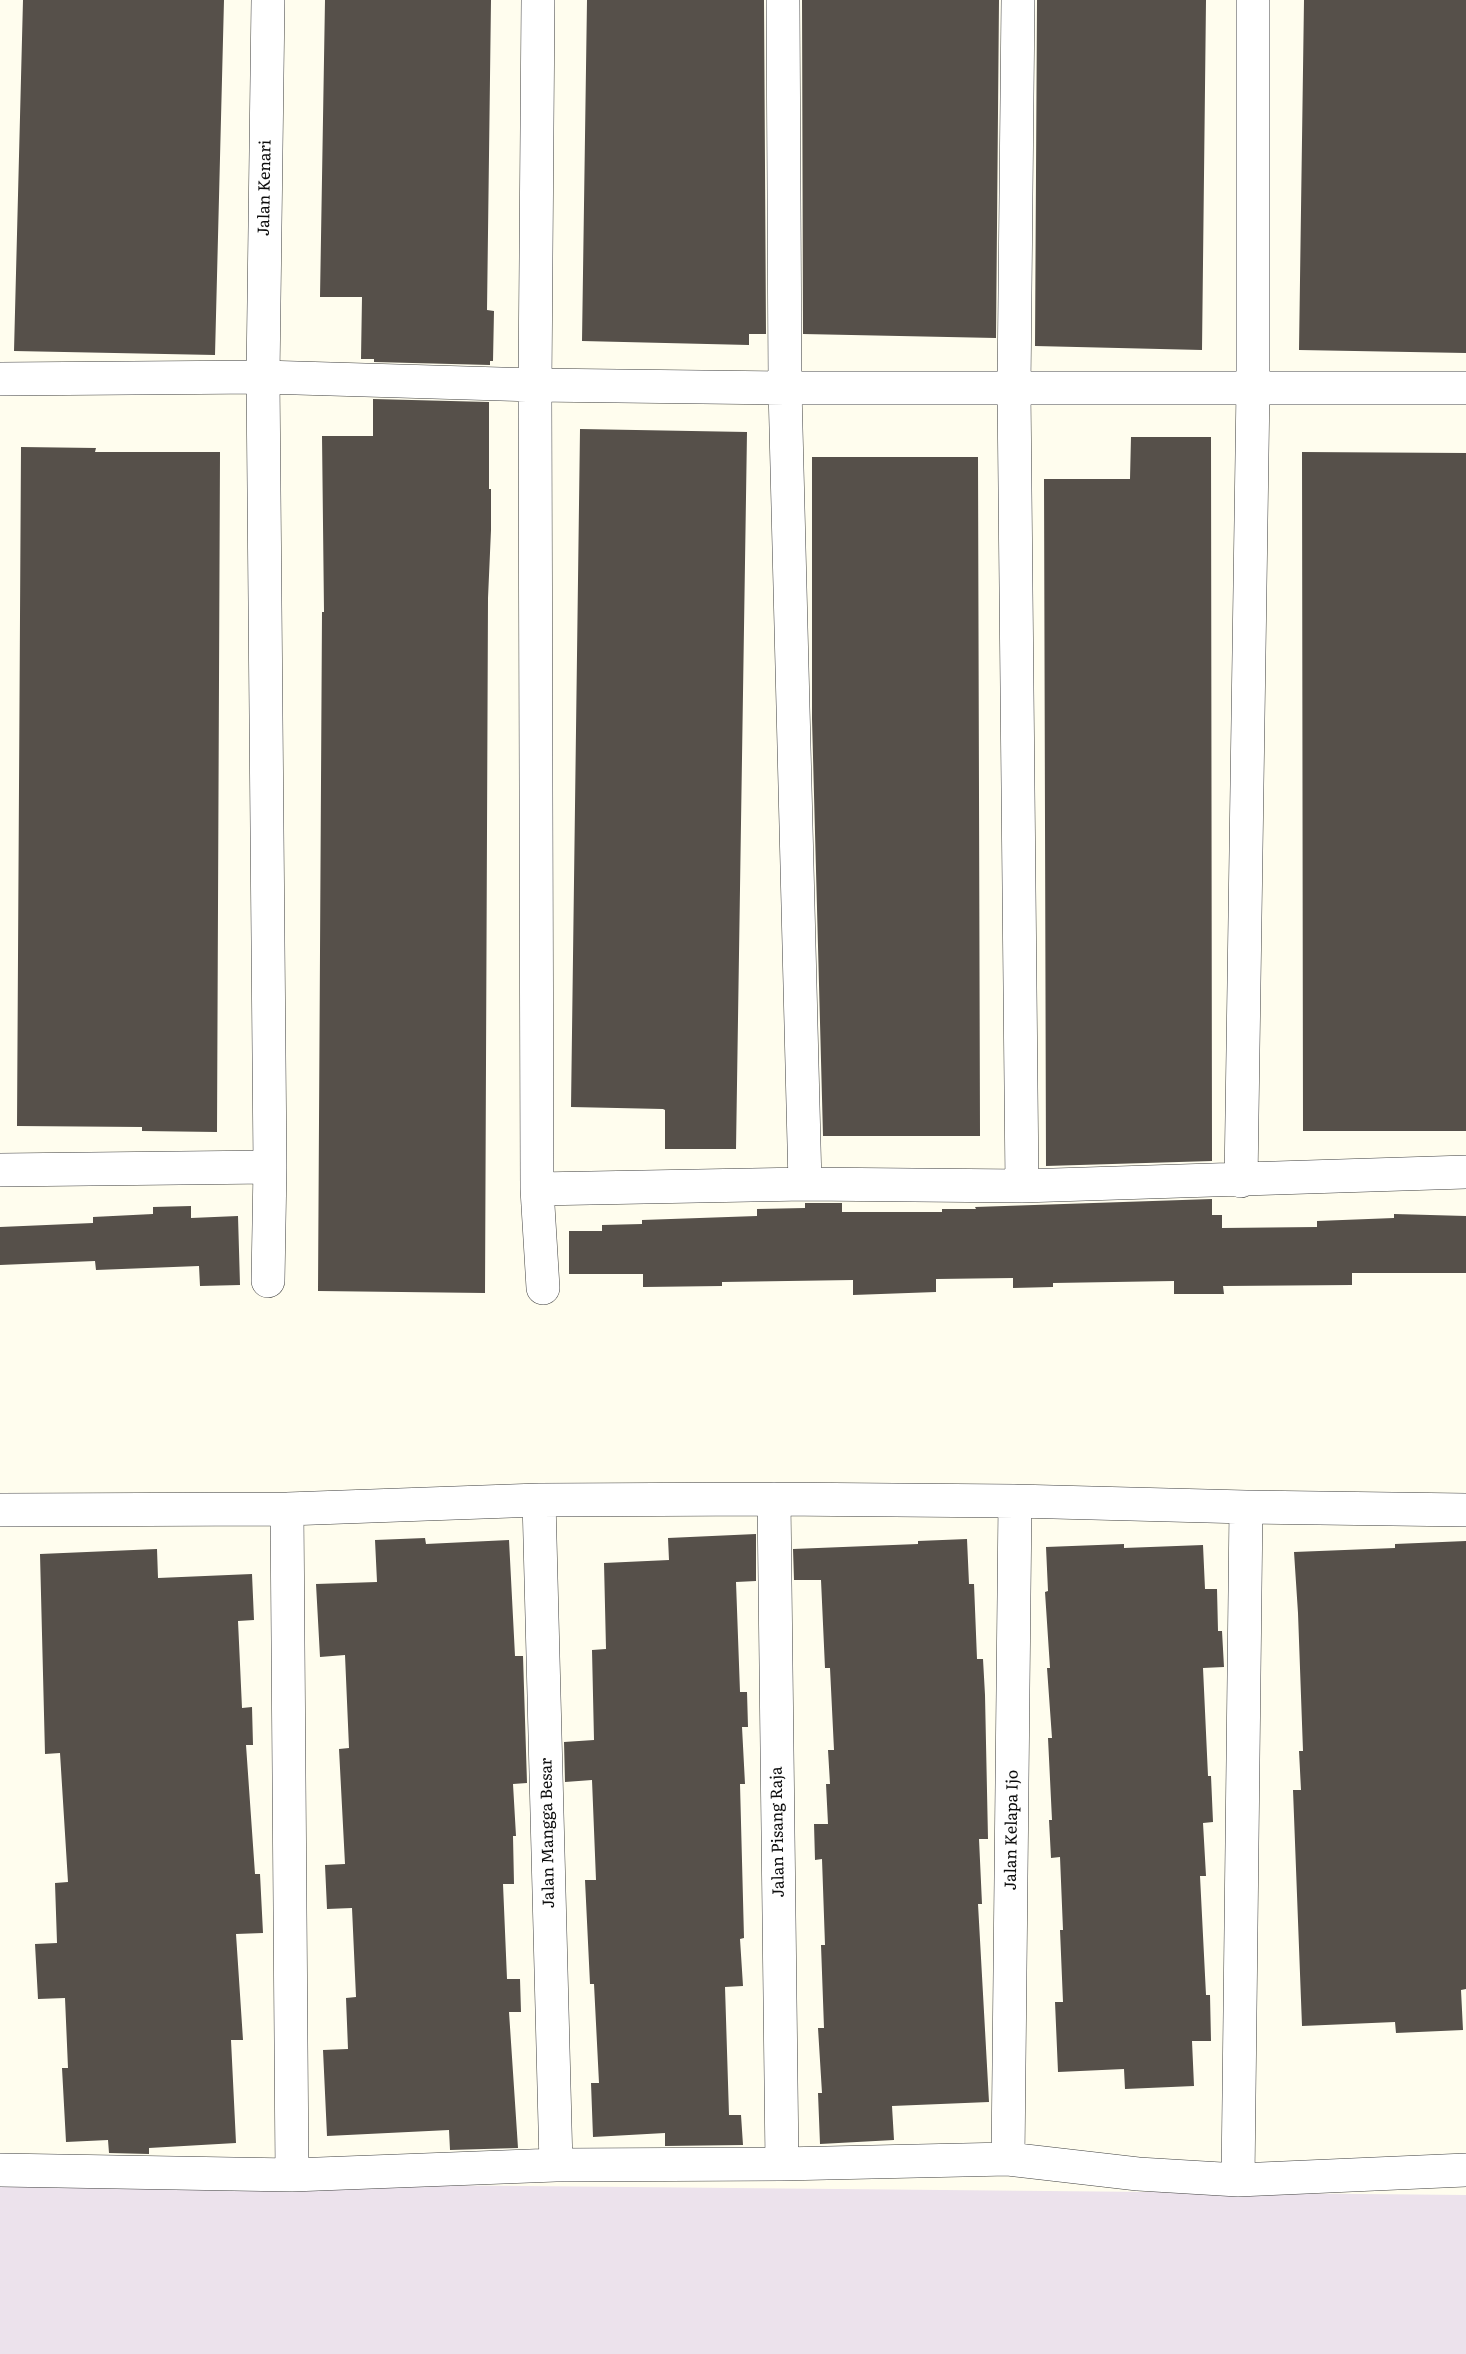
<!DOCTYPE html>
<html>
<head>
<meta charset="utf-8">
<style>
  body { margin:0 }
  canvas { display:block; background:#fffdee }
</style>
</head>
<body>
<canvas width="1466" height="2354"></canvas>
<script>
const ctx = document.querySelector('canvas').getContext('2d');
ctx.lineJoin = 'round';
function paint(path, color) {
  ctx.fillStyle = color;
  ctx.fill(path, 'evenodd');
}
function trace(path, color, width, dash) {
  ctx.strokeStyle = color;
  ctx.lineWidth = width;
  ctx.lineCap = dash ? 'butt' : 'round';
  ctx.setLineDash(dash || []);
  ctx.stroke(path);
}
function label(font, color, halo, rows, align = 'center') {
  ctx.font = font + ' Literata,serif';
  ctx.lineWidth = 6;
  ctx.setLineDash([]);
  ctx.textBaseline = 'middle';
  ctx.strokeStyle = halo;
  ctx.fillStyle = color;
  for (const [text, x, y, turn = 0] of rows) {
    ctx.save();
    ctx.translate(x, y);
    ctx.rotate((+turn || 0) * Math.PI / 180);
    ctx.textAlign = isNaN(turn) ? turn : align;
    if (halo) ctx.strokeText(text, 0, 0);
    ctx.fillText(text, 0, 0);
    ctx.restore();
  }
}
paint(new Path2D(`
  M0,2181L1466,2195V2354H0Z`), '#ece2ec');
paint(new Path2D(`
  M23,0H224L215,355L14,351Z
  M325,0H491L487,310L494,311L493,361H490V365L374,362V359H361L362,297H320Z
  M587,0H764L766,334H749V345L582,341Z
  M802,0H999L996,338L803,334Z
  M1037,0H1206L1202,350L1035,346Z
  M1304,0H1466V353L1299,350Z
  M373,399L489,402V489H491V530L488,598L485,1293L318,1291L322,612H324L322,436H373Z
  M580,429L747,432L736,1149H665V1110L663,1109L571,1107Z
  M1131,437H1211L1212,1161L1046,1166L1044,479H1130Z
  M21,447L96,448L95,452H220L217,1132L142,1131V1127L17,1126Z
  M1302,452L1466,453V1131H1303Z
  M812,457H978L980,1136H823L812,719Z
  M1212,1199V1215H1222V1228L1317,1227V1221L1394,1218V1214L1466,1216V1273H1352V1285L1223,1286L1224,1294H1174V1281L1053,1283V1287L1013,1288V1278L936,1279V1292L853,1295V1280L722,1282V1286L643,1287V1274H569V1231H602V1225L642,1224V1220L757,1216V1209L805,1208V1203H842V1212H942V1209H976L975,1207Z
  M191,1206V1218L238,1216L240,1285L200,1286L199,1266L96,1270L95,1261L0,1265V1227L93,1223V1217L153,1214V1207Z
  M756,1534V1581L736,1582L740,1692H747L748,1727H742L745,1784H740L744,1938L740,1939L743,1986L725,1987L729,2115H741L743,2145L665,2146V2133L593,2137L591,2083H599L594,1984H590L585,1880H596L592,1780L565,1782L564,1742L594,1740L592,1650L606,1649L604,1563L669,1560L668,1538Z
  M425,1538L426,1544L509,1540L515,1656H523L527,1783L513,1784L516,1836H513L514,1884H503L507,1979H520L521,2012H509L518,2148L450,2150L449,2130L327,2136L323,2050L348,2049L346,1998L356,1997L352,1908L327,1909L325,1865L345,1864L339,1749L349,1748L345,1655L320,1657L316,1584L377,1582L375,1540Z
  M967,1539L969,1584H974L977,1659H983L985,1695L988,1839H979L982,1904H978L989,2102L892,2106L894,2140L820,2144L818,2093H822L818,2028H824L821,1945H825L822,1859L815,1860L814,1824H828L826,1784H830L828,1750H834L830,1668H825L821,1580H794L793,1549L918,1544V1541Z
  M1466,1541V1989L1461,1990L1463,2030L1396,2033L1395,2022L1302,2026L1293,1790H1301L1299,1751H1303L1298,1613L1294,1552L1395,1548V1544Z
  M1124,1544V1548L1203,1545L1205,1589H1217L1218,1631H1222L1224,1667L1203,1668L1208,1776H1211L1213,1822L1203,1823L1206,1876H1200L1206,1995H1210L1211,2041H1192L1194,2086L1125,2089L1124,2069L1058,2072L1055,2002H1063L1060,1930H1063L1060,1857L1051,1858L1049,1820H1052L1048,1738H1052L1047,1668H1050L1045,1592L1048,1591L1046,1547Z
  M157,1549L158,1578L252,1574L254,1620L238,1621L242,1708L252,1707L253,1745H246L255,1874H260L263,1933L236,1934L243,2040H231L236,2143L149,2148V2154L109,2153L108,2140L66,2142L62,2068H68L65,1998L38,1999L35,1944L57,1943L55,1883L68,1882L60,1753L45,1754L40,1554Z`), '#56504a');
const street = new Path2D(`
  M268,0L263,377L270,1167L268,1281
  M538,0L535,385L537,1189L543,1288
  M783,0L785,388L805,1184
  M1018,0L1014,389L1022,1186
  M0,379L263,377L535,385L785,388H1466
  M0,1170L270,1167
  M1241,1181L1253,388V0
  M537,1189L805,1184L1022,1186L1466,1172
  M774,1499L782,2164
  M539,1500L556,2165
  M287,1509L292,2175
  M0,1510L287,1509L539,1500L774,1499L1015,1501L1246,1507L1466,1510
  M1008,2159L1015,1501
  M0,2170L292,2175L556,2165L782,2164L1008,2159L1138,2174L1238,2180L1466,2170
  M1238,2180L1246,1507`);
trace(street, '#404040', 34);
trace(street, '#fff', 33);
label('16px', '#0d0d0d', '#fff', [
  ["Jalan Kenari",265,188,-89],
  ["Jalan Kelapa Ijo",1012,1830,-89],
  ["Jalan Pisang Raja",778,1832,-91],
  ["Jalan Mangga Besar",548,1833,-91]
]);
</script>
</body>
</html>
